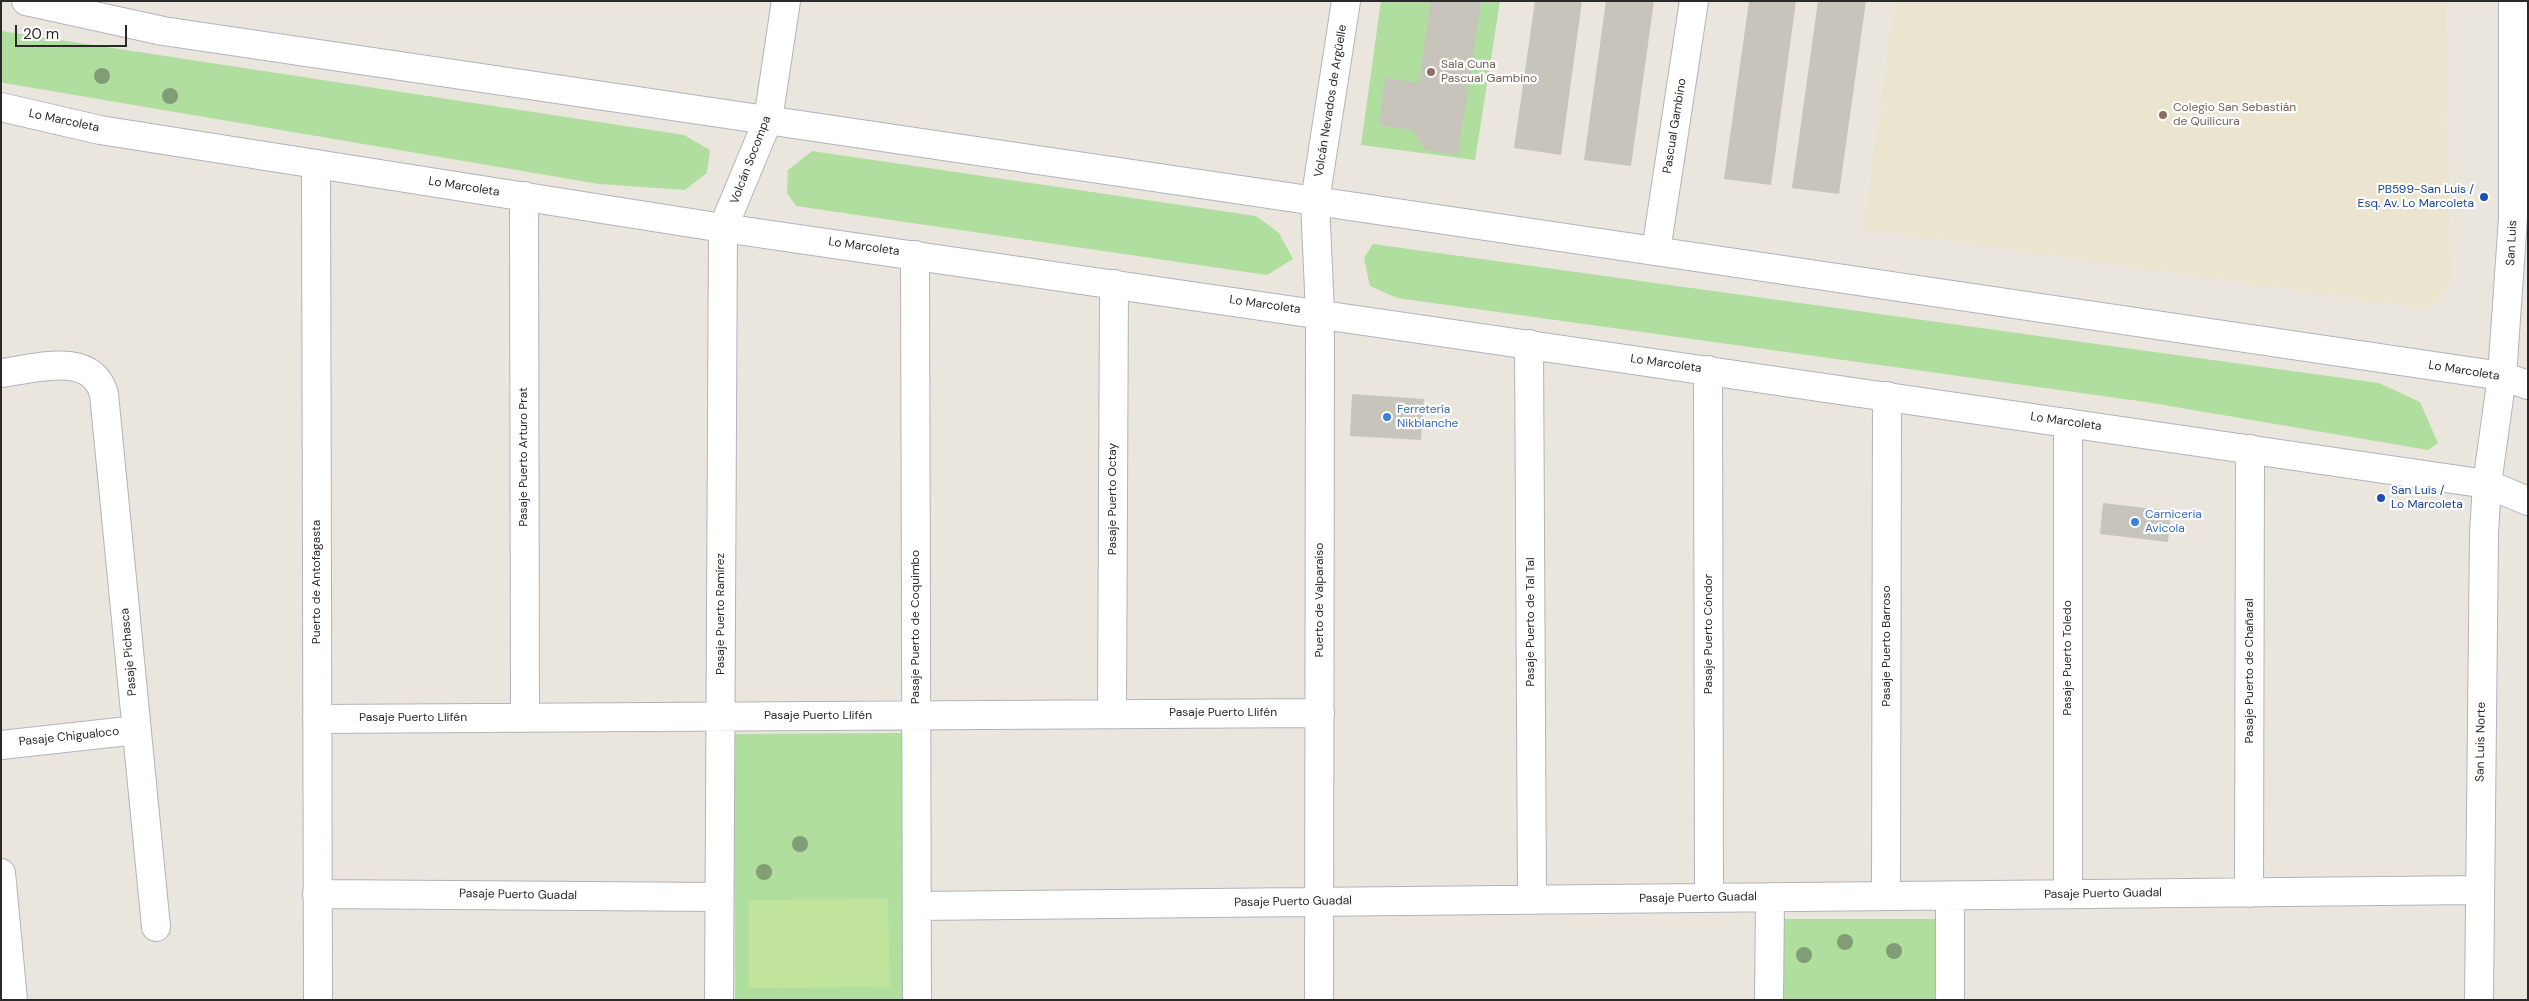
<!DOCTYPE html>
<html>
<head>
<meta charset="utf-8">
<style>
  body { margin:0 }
  #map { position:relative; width:2529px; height:1001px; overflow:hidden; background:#ebe6dd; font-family:"DM Sans",sans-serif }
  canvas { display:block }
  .frame { position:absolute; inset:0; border:2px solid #2a2a2a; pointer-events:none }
  .scale { position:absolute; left:15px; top:25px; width:112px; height:22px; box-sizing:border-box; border:2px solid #2a2a2a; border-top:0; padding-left:6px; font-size:15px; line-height:18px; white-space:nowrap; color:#2a2a2a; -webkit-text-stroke:4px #fff; paint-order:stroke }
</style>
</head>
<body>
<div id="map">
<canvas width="2529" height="1001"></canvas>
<div class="frame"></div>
<div class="scale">20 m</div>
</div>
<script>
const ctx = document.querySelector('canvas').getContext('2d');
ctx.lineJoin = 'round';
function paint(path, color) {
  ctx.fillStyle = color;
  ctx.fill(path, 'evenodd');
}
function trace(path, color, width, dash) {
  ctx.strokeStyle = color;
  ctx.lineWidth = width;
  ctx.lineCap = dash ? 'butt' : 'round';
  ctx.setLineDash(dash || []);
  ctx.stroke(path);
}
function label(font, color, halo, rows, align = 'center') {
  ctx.font = font + ' "DM Sans",sans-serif';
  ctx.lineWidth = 4.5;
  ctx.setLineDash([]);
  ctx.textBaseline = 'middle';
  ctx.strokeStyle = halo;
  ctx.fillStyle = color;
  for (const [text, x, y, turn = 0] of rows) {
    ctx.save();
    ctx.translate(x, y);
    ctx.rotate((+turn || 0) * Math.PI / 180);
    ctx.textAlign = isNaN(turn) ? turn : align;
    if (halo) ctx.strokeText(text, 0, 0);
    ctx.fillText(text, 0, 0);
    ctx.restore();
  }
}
paint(new Path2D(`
  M1895,1H2445L2451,284L2428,309L1864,229Z`), '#ebe4ce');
paint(new Path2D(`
  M1381,1H1500L1475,160L1361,145Z
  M1,31L684,135L710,150L707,173L685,190L599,184L4,83L1,81Z
  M812,151L1256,216L1279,233L1293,259L1267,275L796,206L787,193L788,170Z
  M1373,244L2379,383L2420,402L2438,443L2428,450L2146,402L1397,298L1370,286L1364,258Z
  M903,733L904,1000H735L734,734Z
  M1780,919H1936L1935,1000H1780Z`), '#afde9e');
paint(new Path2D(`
  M888,898L890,987L749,988V900Z`), '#c0e49b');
paint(new Path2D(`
  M1431,1L1481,2L1458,155L1425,150L1412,130L1379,125L1385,78L1419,83Z
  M1535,1H1582L1561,155L1514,148Z
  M1606,1H1654L1631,166L1584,160Z
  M1749,1H1796L1771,185L1724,179Z
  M1818,1H1866L1839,194L1792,188Z
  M1352,394L1424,399L1421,440L1350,436Z
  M2103,503L2171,511L2168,542L2100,534Z`), '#c7c4bc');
const street = new Path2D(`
  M316,164L318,1000
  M524,196L525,717
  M1656,251L1694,1
  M915,255L917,1000
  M1529,344L1532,900
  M1708,370L1709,897
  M1,373C36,369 91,350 104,394L156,927
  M1112,714L1114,284
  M317,719L1320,713
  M1,745L137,730
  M1,873L13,1000
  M2249,893L2250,449
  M317,894L719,897
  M2068,894V423
  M1886,896L1887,396
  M917,906L2479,890
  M719,1000L723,228L768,120L786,1
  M1319,1000L1320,313L1315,201L1346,1
  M1769,1000L1770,897
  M1950,1000V896
  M2479,1000L2484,533L2487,484L2502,376L2528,385`);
const secondary = new Path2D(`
  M26,1L163,31L2502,376L2513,218V1
  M1,107L100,130L723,228L2487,484L2528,501`);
trace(street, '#b1b3bd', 30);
trace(secondary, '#b1b3bd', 30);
trace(street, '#fff', 28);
trace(secondary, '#fff', 28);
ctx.fillStyle = '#809d75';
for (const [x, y] of [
  [102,76],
  [170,96],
  [800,844],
  [764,872],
  [1845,942],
  [1894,951],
  [1804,955]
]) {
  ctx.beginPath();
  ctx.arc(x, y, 8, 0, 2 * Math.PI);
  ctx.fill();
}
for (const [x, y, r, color] of [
  [1431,72,5,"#8d6e63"],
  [2163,115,5,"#8d6e63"],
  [2484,197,5,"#1a4fb4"],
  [1387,417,5,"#3f7fe0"],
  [2381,498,5,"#1a4fb4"],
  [2135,522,5,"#3f7fe0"]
]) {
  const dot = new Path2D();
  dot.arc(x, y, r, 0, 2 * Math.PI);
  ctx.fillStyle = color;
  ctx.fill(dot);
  trace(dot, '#fff', 2);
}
label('12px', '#785e54', '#fff', [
  ["Sala Cuna",1441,65],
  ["Pascual Gambino",1441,79],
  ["Colegio San Sebastián",2173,108],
  ["de Quilicura",2173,122]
], 'left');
label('12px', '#2a2a2a', '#fff', [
  ["Volcán Nevados de Argüelle",1331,101,-81],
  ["Lo Marcoleta",64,121,12],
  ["Pascual Gambino",1675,126,-81],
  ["Volcán Socompa",751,160,-69],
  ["Lo Marcoleta",464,187,9],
  ["San Luis",2512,243,-87],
  ["Lo Marcoleta",864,247,8],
  ["Lo Marcoleta",1265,305,8],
  ["Lo Marcoleta",1666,364,8],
  ["Lo Marcoleta",2464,371,9],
  ["Lo Marcoleta",2066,422,8],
  ["Pasaje Puerto Arturo Prat",524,457,-90],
  ["Pasaje Puerto Octay",1113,499,-90],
  ["Puerto de Antofagasta",317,582,-90],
  ["Puerto de Valparaíso",1320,600,-90],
  ["Pasaje Puerto Ramírez",721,614,-90],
  ["Pasaje Puerto de Tal Tal",1531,622,-90],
  ["Pasaje Puerto de Coquimbo",916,627,-90],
  ["Pasaje Puerto Cóndor",1709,634,-90],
  ["Pasaje Puerto Barroso",1887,646,-90],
  ["Pasaje Pichasca",129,652,-95],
  ["Pasaje Puerto Toledo",2068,658,-90],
  ["Pasaje Puerto de Chañaral",2250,671,-90],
  ["Pasaje Puerto Llifén",1223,713],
  ["Pasaje Puerto Llifén",818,716],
  ["Pasaje Puerto Llifén",413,718],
  ["Pasaje Chigualoco",69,737,-6],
  ["San Luis Norte",2481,742,-89],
  ["Pasaje Puerto Guadal",2103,894,-1],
  ["Pasaje Puerto Guadal",518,895,1],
  ["Pasaje Puerto Guadal",1698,898,-1],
  ["Pasaje Puerto Guadal",1293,902,-1]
]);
label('12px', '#164399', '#fff', [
  ["PB599-San Luis /",2474,190],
  ["Esq. Av. Lo Marcoleta",2474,204],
  ["San Luis /",2391,491,"left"],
  ["Lo Marcoleta",2391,505,"left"]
], 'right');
label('12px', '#366cbe', '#fff', [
  ["Ferretería",1397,410],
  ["Nikblanche",1397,424],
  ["Carniceria",2145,515],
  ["Avicola",2145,529]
], 'left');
</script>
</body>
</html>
